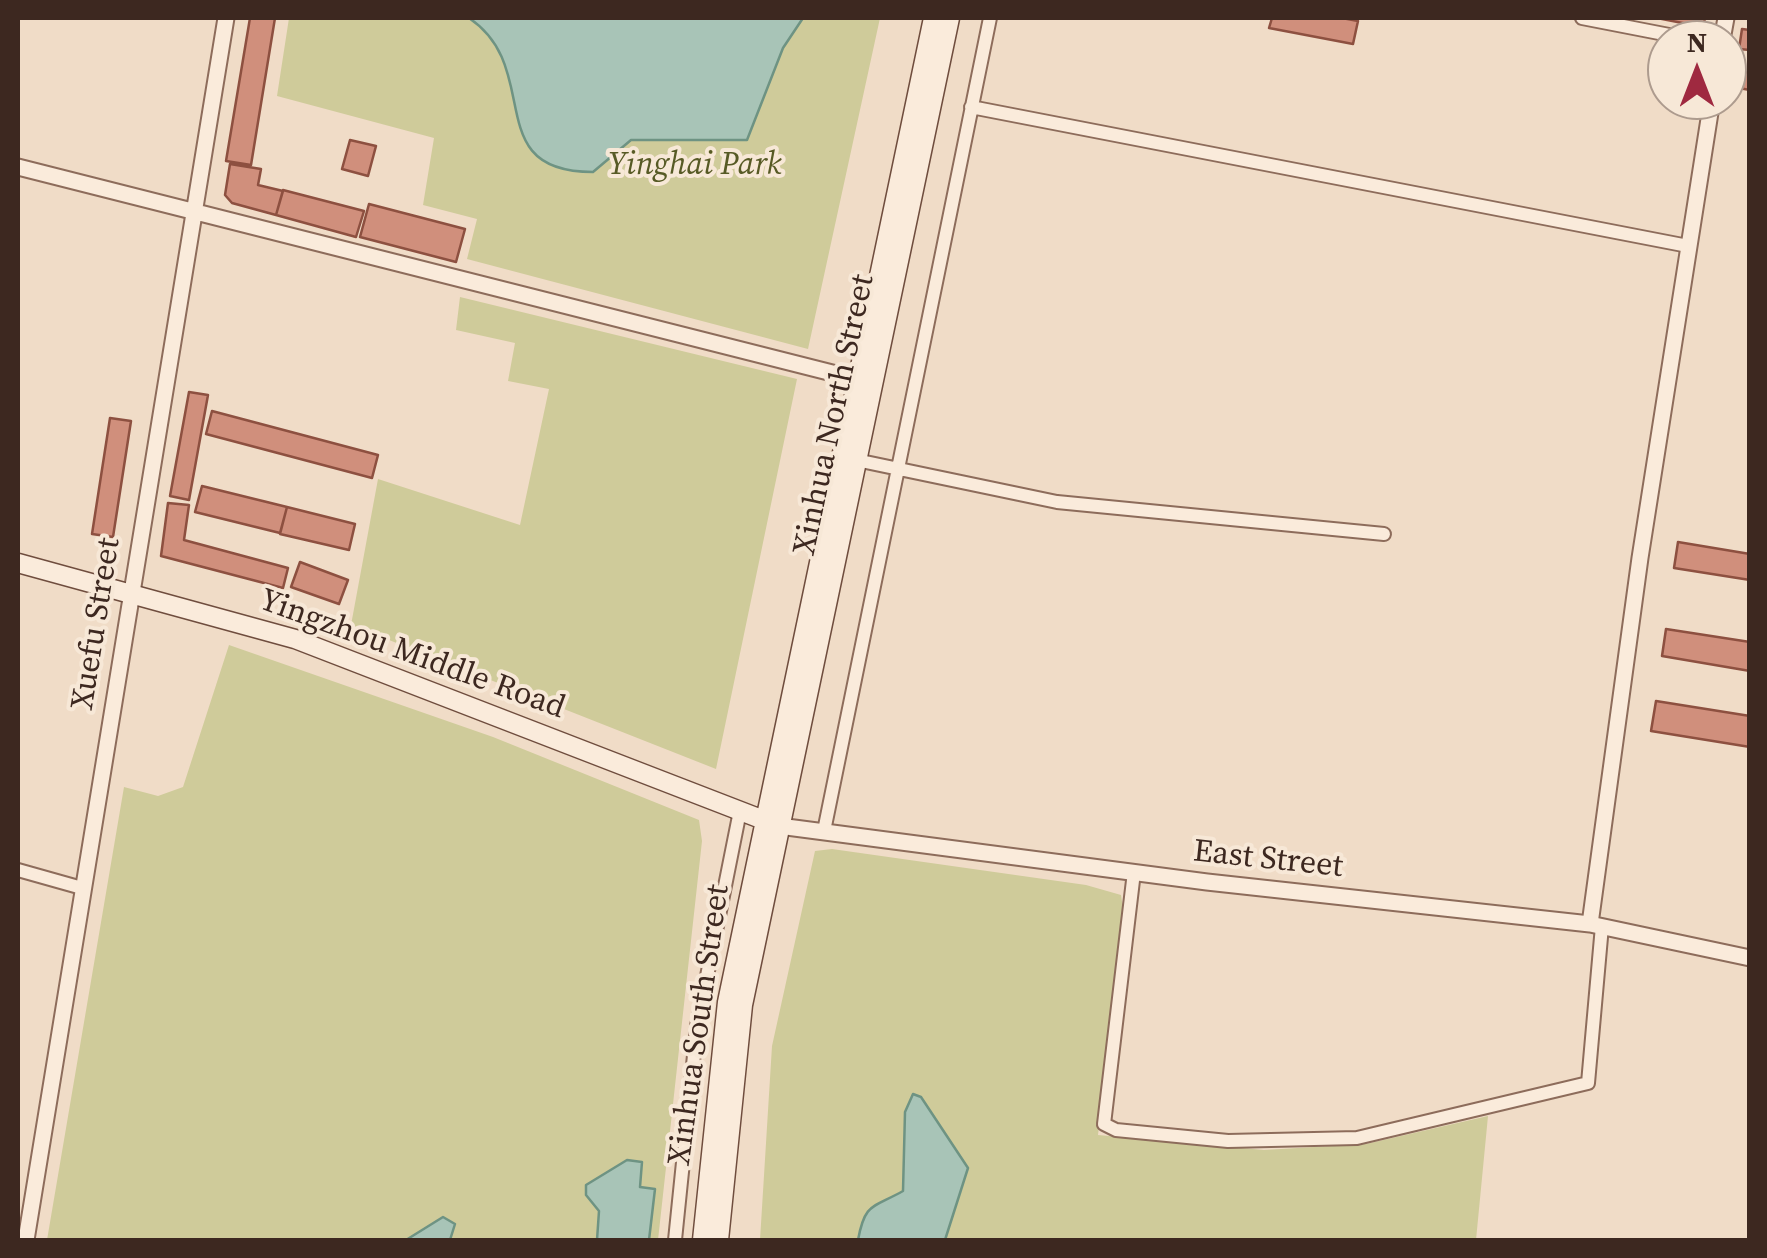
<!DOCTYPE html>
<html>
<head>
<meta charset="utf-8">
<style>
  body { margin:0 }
  #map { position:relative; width:1767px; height:1258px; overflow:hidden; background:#f0dcc7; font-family:"Source Serif 4",serif }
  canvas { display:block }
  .frame { position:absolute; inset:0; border:20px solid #3d2820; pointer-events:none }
  .north { position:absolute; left:1647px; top:20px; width:100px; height:100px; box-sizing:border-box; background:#f7e8d7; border:2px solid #ad9b8e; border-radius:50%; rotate:0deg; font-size:28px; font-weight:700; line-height:40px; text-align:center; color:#3d2820 }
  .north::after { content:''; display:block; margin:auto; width:35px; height:45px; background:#9f2940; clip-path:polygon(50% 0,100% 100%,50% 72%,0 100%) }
</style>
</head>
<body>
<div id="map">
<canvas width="1767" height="1258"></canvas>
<div class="frame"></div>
<div class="north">N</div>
</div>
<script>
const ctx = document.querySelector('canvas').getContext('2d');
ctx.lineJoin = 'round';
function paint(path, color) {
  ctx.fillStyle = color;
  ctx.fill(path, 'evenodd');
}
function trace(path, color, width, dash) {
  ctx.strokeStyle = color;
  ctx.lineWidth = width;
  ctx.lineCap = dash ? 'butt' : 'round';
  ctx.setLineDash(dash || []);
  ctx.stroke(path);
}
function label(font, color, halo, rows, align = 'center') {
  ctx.font = font + ' "Source Serif 4",serif';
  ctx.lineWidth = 8;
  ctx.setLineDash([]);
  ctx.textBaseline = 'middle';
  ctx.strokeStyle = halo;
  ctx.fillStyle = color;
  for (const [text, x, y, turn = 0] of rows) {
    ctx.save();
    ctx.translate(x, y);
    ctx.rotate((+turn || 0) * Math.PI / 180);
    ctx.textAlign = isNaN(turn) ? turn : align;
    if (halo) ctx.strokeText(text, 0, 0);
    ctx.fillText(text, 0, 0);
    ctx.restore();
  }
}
paint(new Path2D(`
  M289,18H880L808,349L467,259L477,219L423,205L434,138L277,96Z
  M460,297L797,379L716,769L351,625L378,479L520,525L549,389L508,381L515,343L456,330Z
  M229,645L493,737L699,820L702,841L658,1240H47L124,787L158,796L183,787Z
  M832,849L1086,885L1121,895L1124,915L1098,1135L1264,1150L1366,1144L1488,1116L1476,1240H760L772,1046L815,851Z`), '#cfcb9a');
const water = new Path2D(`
  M469,18H803L783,48L747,140H631L593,172C479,172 545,69 469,18Z
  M913,1094L921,1097L968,1168L945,1240H858C865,1202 873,1208 903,1191L905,1112Z
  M627,1160L642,1162L640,1187L655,1189L649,1240H597L599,1211L586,1195V1185Z
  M443,1217L455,1224L450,1240H406Z`);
paint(water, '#a8c4b7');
trace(water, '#6e9383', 2.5);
const building = new Path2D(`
  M250,18H275L251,165L226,161Z
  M1272,18H1342L1358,21L1353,44L1269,28Z
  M1657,18H1705L1703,27Z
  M1742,29L1750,30V50L1739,49Z
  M1735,70L1750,73V90L1733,87Z
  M350,140L376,146L368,176L342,169Z
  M230,164L261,169L258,185L283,191L276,215L232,203L225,195Z
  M283,190L364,211L356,237L276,215Z
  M369,204L465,229L456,262L360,237Z
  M189,392L208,395L189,500L170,496Z
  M212,411L378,455L372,478L206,434Z
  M110,418L131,421L113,537L92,534Z
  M202,486L287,507L280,533L195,512Z
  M168,503L189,505L184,540L288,568L283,588L161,556Z
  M287,507L355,524L349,550L280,534Z
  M1678,542L1750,554V580L1674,568Z
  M300,562L348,580L339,604L291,587Z
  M1666,629L1750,642V671L1662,656Z
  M1656,701L1750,716V747L1651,731Z`);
paint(building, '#d08f7c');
trace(building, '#8d5040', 2.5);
const minor = new Path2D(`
  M1582,18L1695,40
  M971,107L1688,246
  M856,460L1057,502L1384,534
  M824,831L990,18
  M18,870L82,888
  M1134,872L1104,1124L1116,1130L1228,1141L1357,1138L1588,1083L1602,926
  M675,1240L697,1026L740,811`);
const tertiary = new Path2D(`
  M1722,40L1726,18
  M18,167L856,379
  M779,826L1207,882L1590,924L1750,958
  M1590,924L1640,558L1712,100
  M26,1240L226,18`);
const secondary = new Path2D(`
  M18,563L295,639L774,824
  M702,1240L727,1002L933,18
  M719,1240L743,1005L950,18`);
trace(minor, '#8d6c5b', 16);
trace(tertiary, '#8d6c5b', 19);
trace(secondary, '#6f4d3e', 21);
trace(minor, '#faebdb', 12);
trace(tertiary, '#faebdb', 15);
trace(secondary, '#faebdb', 18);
label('italic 32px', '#575a25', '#f7e8d7', [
  ["Yinghai Park",695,166]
]);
label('32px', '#3d2820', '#f7e8d7', [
  ["Xinhua North Street",835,415,-78],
  ["Xuefu Street",97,624,-81],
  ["Yingzhou Middle Road",412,655,20],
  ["East Street",1268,860,6],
  ["Xinhua South Street",700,1025,-82]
]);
</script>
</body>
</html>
